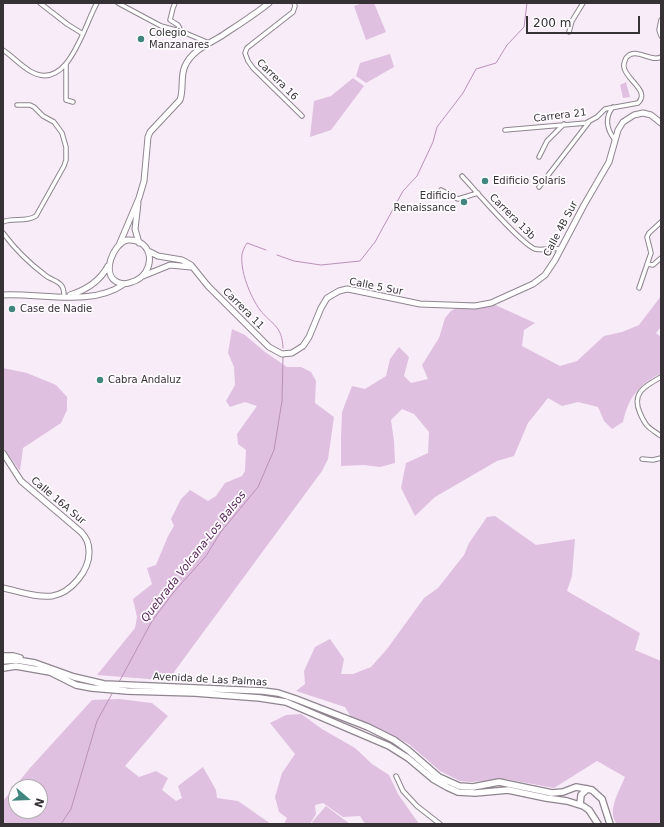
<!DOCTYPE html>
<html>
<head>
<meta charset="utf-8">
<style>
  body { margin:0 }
  #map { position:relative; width:664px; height:827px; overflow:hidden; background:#f7ecf7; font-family:"DejaVu Sans",sans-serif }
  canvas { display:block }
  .frame { position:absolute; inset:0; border:4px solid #353135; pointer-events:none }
  .north { position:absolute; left:8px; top:779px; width:40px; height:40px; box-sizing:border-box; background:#fffdff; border:1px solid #aeabae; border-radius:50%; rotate:109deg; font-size:11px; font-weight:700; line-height:16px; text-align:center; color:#353135 }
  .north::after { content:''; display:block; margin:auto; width:14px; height:18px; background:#40867f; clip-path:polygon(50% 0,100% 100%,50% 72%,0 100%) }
  .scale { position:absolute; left:526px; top:16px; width:114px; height:18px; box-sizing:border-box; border:2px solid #353135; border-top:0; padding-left:5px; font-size:12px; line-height:14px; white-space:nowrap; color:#353135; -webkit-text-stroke:3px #fffdff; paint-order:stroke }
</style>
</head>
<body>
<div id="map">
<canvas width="664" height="827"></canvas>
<div class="frame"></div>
<div class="north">N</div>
<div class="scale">200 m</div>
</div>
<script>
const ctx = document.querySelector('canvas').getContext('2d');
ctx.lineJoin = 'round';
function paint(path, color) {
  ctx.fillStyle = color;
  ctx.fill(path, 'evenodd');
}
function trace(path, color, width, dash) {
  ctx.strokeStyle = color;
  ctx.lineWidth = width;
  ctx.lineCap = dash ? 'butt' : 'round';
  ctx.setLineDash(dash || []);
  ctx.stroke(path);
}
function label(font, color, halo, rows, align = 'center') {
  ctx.font = font + ' "DejaVu Sans",sans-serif';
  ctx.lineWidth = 3.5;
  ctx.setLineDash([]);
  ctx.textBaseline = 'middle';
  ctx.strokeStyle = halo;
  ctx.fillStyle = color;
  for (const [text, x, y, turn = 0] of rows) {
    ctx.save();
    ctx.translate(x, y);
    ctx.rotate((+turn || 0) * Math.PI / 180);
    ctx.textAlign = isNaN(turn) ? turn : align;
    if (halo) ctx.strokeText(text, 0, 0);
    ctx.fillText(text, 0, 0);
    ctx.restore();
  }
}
paint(new Path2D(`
  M363,3H374L386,32L366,40L354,6Z
  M390,54L394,67L366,83L356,76L360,63Z
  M353,78L364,86L331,130L310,137L314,101L331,96Z
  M626,82L630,97L623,98L620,85Z
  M661,296V327L656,333L661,337V373C638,386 629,396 623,422L612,429L604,421L598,407L578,402L562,406L548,398L528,423L514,456L497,461L435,497L415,516L401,488L406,463L428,453L429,432L414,414L402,409L391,420L394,441L395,463L380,467L364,465L341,466V438L342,412L352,386L365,389L386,376L390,359L399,347L409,357L404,376L411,383L428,379L422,365L439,338L445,318L451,311L466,302L491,303L535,323L524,330L522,346L560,366L577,361L604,336L622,332L639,325Z
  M232,329L245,335L265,352L287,367H301L311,372L316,381L315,403L334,417L328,459L322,471L174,672V681L97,675L135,628L137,617L133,599L152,584L147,568L156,565L168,536L174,526L171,519L181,499L190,490L208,501L216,496L225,483L242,476L245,471L246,450L238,444L237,434L257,406L245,402L230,407L226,401L235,385L234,367L228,353Z
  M3,368L27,373L56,385L67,397V410L61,423L23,448L20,471L3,447Z
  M495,516L536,545L575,539L572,576L567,591L640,633L635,650L661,661V824H617C606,811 620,790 625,777L597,761L554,788L505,779L471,782L460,781L440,771L409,744L380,729L351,717L345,707L296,691L305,684L304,671L315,647L330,639L344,659L341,674H353L371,667L387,649L424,598L438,588L464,555L469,543L487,517Z
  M119,699L152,703L168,716L125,766L139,777L156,771L168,778L162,790L176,801L182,798L178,786L203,767L216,790L217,798L238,801L271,824H3V801L30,768L92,700ZM16,787H40V811H16Z
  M301,714L322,729L355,748L372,764L389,775L398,794L419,824H365L360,816L343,817L323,803L315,805L316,814L310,824H284L287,818L279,812L275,797L282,773L295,754L270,723L286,715Z
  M326,806L350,824H314L312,822Z`), '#e0c0e0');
trace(new Path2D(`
  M266,250L247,243C245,246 243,250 242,254C240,271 250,296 260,310C272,325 282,325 283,348
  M277,255L294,261L321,265L360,261L375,242L403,191L417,176L433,142L437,127L463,93L476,69L496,63L507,45L524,27L527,3
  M119,682L152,621L173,593L206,556L220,533L258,487L274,450L282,401L283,357
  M61,824L71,809L97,721L113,692`), '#ba91ba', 1);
const street = new Path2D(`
  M40,3L67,24L83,34
  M118,3L161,26L183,32L209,43
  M175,3L173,8L170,20L178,25L181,31
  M294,3L295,6L293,12L252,44L247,48L245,53L248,61L253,68L302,116
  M661,20L659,30L661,36
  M569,32L572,21L583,3
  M3,50C12,56 20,65 30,71C68,94 84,25 97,3
  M66,64V100L73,102
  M613,107C604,118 607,130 615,140
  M505,130L586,123L597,117L605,109L638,103C651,91 625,79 624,67C623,64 625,61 626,58C636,46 650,63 661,57
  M539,157L547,141L564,124
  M462,176C476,191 520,243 535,249C543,251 552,247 560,249
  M539,187L589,122
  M441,190L458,199L478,193
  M3,222C13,217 25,223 36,216L64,166L66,160V147L62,133L54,122L43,116L34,107L30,105H17
  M3,233C15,249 29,263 45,275C49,279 57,280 61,285C64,288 64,292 64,296
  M647,264L653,265L661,258
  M639,288L651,253L647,237L649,233L661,222
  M661,377C645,386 631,393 640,413C646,427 648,427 661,436
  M642,459L653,460L661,458
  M396,776L403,791L417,806L440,824`);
const secondary = new Path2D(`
  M138,203L135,229L139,243
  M127,240C155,238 157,274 132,282C127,284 121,284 117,282C101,274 113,244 127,240Z
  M119,245L139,198L144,181L148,137L150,132L180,100C184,89 180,77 185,66C192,50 209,44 223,35C238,25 254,15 269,3
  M148,251L158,256L182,260L191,265L208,286L269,347L282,354L292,353L303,346L309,337L321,308L327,298L339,291L347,289L353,290L420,304L475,306L491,303L533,284L545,275L555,260L584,205L609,162L618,130L623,122L634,115L643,113L651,115L661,123
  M143,276L170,265L191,267
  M3,295C41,293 92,307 124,284
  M70,295C86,290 100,281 108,266
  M3,453L21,481L81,532C86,537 89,543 89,551C90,570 71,593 52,596C36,598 18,591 3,588`);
const primary = new Path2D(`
  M3,656H13L20,658
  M3,661L17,660L35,663L74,677L104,684L263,691L278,693L296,699L368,727L394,740L408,750L439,777L459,786L473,787L499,782L552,793L563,792L576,787L592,790L602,799L610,824
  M3,668L16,666L50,672L76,685L92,688L127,691L195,693L260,698L286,702L389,746L408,758L433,779L447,787L458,792L475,793L508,790L546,798L567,801L583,806L589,810L598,824
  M580,805L581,795L587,789`);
trace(street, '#8f858f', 5.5);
trace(secondary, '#8f858f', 7);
trace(primary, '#8f858f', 8);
trace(street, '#fff', 3.5);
trace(secondary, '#fff', 5);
trace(primary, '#fff', 5.5);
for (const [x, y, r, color] of [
  [141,39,4,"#40867f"],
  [485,181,4,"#40867f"],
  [464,202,4,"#40867f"],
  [12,309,4,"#40867f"],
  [100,380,4,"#40867f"]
]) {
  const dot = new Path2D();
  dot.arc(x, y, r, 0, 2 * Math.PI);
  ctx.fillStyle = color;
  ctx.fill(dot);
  trace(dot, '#fffdff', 1.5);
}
label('10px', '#353135', '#fffdff', [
  ["Colegio",149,33],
  ["Manzanares",149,45],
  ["Edificio Solaris",493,181],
  ["Edificio",456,196,"right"],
  ["Renaissance",456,208,"right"],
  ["Case de Nadie",20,309],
  ["Cabra Andaluz",108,380]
], 'left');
label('10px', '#353135', '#fffdff', [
  ["Carrera 16",277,80,45],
  ["Carrera 21",560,116,-7],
  ["Carrera 13b",512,217,45],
  ["Calle 4B Sur",561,229,-62],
  ["Calle 5 Sur",376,287,11],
  ["Carrera 11",243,309,45],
  ["Calle 16A Sur",58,501,40],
  ["Avenida de Las Palmas",210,680,3]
]);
label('italic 11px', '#58255a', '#fffdff', [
  ["Quebrada Volcana-Los Balsos",194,557,-52]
]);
</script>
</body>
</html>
